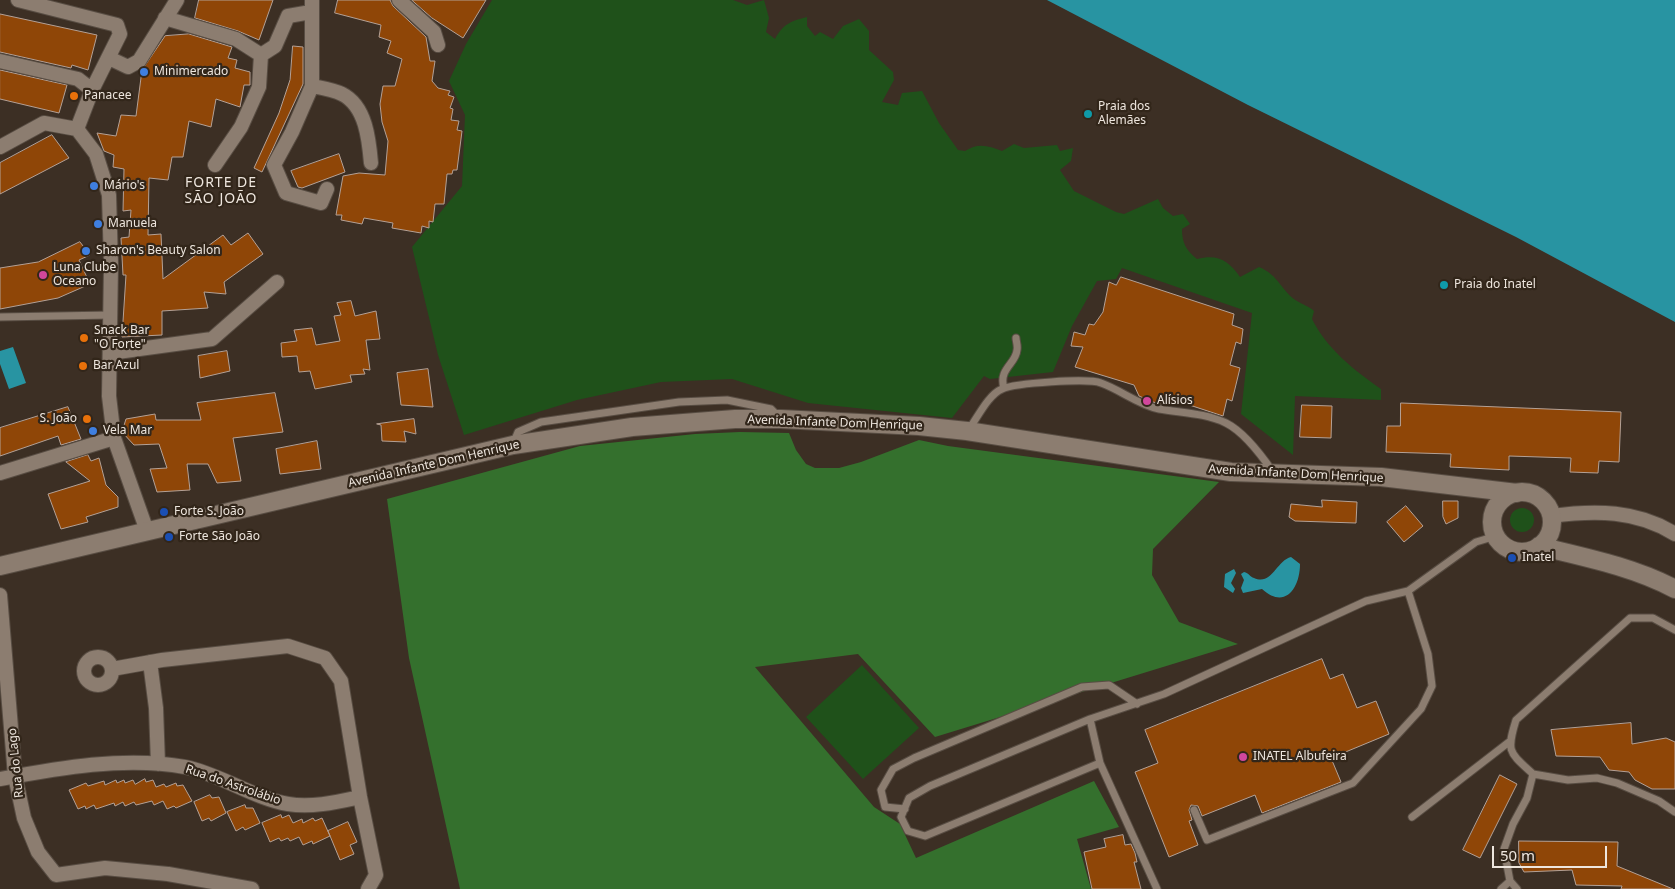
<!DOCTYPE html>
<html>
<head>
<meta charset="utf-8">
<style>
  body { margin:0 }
  #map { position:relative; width:1675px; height:889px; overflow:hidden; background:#3c2f24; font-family:"Noto Sans",sans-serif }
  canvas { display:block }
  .scale { position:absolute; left:1492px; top:846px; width:115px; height:22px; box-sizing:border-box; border:2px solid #eee6de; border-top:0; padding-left:6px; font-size:15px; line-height:18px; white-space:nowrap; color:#eee6de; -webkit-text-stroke:4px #32261a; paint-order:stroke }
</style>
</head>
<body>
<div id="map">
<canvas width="1675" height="889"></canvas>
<div class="scale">50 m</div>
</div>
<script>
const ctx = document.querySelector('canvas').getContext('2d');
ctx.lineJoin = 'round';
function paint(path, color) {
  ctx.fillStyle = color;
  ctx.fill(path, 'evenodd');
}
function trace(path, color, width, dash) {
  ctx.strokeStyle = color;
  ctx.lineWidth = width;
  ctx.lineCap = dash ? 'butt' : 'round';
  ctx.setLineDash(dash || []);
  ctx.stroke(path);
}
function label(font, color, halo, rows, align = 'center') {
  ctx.font = font + ' "Noto Sans",sans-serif';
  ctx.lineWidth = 4.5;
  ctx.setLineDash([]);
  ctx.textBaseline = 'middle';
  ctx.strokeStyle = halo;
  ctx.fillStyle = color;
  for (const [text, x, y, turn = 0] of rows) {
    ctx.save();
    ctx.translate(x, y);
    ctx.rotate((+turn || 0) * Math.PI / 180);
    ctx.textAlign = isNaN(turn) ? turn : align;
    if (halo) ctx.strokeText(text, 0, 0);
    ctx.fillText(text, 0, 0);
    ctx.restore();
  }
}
paint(new Path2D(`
  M492,0H733L747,5L764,0L769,18L766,32L775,39C783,24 791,21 807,17V26L815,36L820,32L833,39L843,26L859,19L869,31V50L893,72L894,80L882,102L898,105L902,93L922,91L939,123L958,150L965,151C978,142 989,146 1002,151L1014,144L1024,148L1057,145L1060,151L1073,148L1071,161L1060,170L1074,191L1116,212L1124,214L1158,199L1163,208L1173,216L1183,214L1190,224L1182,229C1182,243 1186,250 1197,259C1218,254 1228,260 1240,277L1259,267C1279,275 1282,292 1297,301C1303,305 1309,306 1314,311L1312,319C1327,349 1354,370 1381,389V400L1295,396L1293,455L1241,414L1252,313L1122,268L1116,279L1097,281L1072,326L1053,372L990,379L984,376L952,418L808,403L732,379L661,382L577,400L464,435L438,355L412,247L462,186L465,115L449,81L466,44Z
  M1510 520a12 12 0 1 1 24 0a12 12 0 1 1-24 0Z
  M862,665L919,728L863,779L806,717Z`), '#1f511a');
paint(new Path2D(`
  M740,432L789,433L796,450L806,464L815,468H839L861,462L919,440L948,446L1219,482L1153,549L1152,575L1179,622L1238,644L935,737L858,654L755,667L874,807L900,824L916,858L1094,781L1119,827L1077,839L1091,889H460L409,658L387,499L580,446L695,434Z`), '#34702d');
paint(new Path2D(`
  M1047,0H1675V322L1516,237L1248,105Z
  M13,347L26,383L9,389L0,364V351Z
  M1291,557L1300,564C1300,588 1285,610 1262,589L1243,593L1241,588L1244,580L1241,574L1244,572C1249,573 1250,577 1254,578C1272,586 1276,561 1291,557Z
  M1234,569L1236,573L1231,583L1235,589L1233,593L1224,587L1225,574Z`), '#2894a2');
const building = new Path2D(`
  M199,0H273L259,40L238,31L195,18Z
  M338,0H390L393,6L426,37L430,61H435L432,81L438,88L450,91L448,95L454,97L450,108L453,109L451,120L459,121L457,130L462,131L457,170H453L452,174H447L444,204H435L433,222L429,221V228L422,226L421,233L392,228L393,223L364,218L362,224L341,220L342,215H336L343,176L359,173L385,175L388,141L382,122L380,104L383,86H395L402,59L387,53L391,41L379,37L381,25L335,13Z
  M412,0H486L463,38L432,18Z
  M0,14L97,35L88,70L72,65L71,68L0,52Z
  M189,34L232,47L228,58L237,60L235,68L250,72V85H244L240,107L216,99L211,127L189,121L183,157H172L168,180L149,178L148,235L161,234L163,279L223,235L231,245L248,233L263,254L224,282L226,294L204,292L208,308L162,311V335L122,337L126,275H123L121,238L129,237L131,210L123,211L124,169L113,167L114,155L104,151L97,133L116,136L121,115L136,116L142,70L165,36Z
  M293,46L303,47V84L262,172L254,168L279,113L290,80Z
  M0,70L67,85L59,113L0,99Z
  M52,135L69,158L0,194V163Z
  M339,154L345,172L302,188L298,187L291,171Z
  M80,242L90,255L79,260L90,284L58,298L0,309V268L38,262Z
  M1121,277L1234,314L1232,325L1243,329L1241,344L1236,342L1230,365L1240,368L1232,401L1227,399L1223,416L1168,398L1166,405L1153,402L1139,396L1134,385L1075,367L1083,347L1071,346L1074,332L1085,335L1089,324L1094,325L1103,312L1109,282L1116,285Z
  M351,301L355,316L376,311L380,339L366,340L370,370L363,369L365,374L350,375L352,382L315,389L310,371L299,372L297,356L282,357L281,343L297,341L294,330L312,328L316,345L340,341L334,316L341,315L337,303Z
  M227,351L230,371L200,378L198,356Z
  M428,369L433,407L401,405L397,373Z
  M275,393L283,432L233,438L241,481L217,483L208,464H187L190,490L157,492L150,469L167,468L159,444L134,445L122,432L126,419L155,414L156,420H201L197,403Z
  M1401,403L1621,412L1619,462L1599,461L1598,473L1570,472L1571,458L1509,456V470L1450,467L1451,454L1386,452L1387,426H1400Z
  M1302,405L1332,406L1331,438L1300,437Z
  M68,407L81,439L61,445L58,436L0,456V428Z
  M414,419L416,434L404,431L406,442L382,441L381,425L377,424Z
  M317,441L321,469L280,474L276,449Z
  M88,455L91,461L99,458L106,485L118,497V507L86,517L88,522L61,529L48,494L90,481L66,462Z
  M1322,500L1357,502L1356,523L1295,521L1289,517L1291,504L1322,507Z
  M1443,501H1458V518L1446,524L1443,517Z
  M1406,506L1423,526L1404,542L1387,522Z
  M1322,659L1330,679L1343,674L1357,708L1376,701L1389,734L1331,758L1341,782L1262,813L1255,795L1202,816L1198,806L1191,805L1189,810L1192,820L1189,821L1198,845L1169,857L1135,772L1158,763L1145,730Z
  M1631,723L1632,744L1666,738L1675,742V789H1652L1635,780L1629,772L1609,770L1600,757L1556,756L1551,730Z
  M1500,775L1517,784L1480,858L1463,850Z
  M145,779L146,782L153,780L156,787L164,784L166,787L176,783L177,786L183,785L192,801L176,808L174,806L167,809L163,801L154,805L152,801L136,805L134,802L125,806L123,802L115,806L114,803L96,809L94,805L86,809L85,806L78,809L69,790L86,783L88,786L104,781L105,785L116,780L117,783L124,780L125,783L133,780L135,784Z
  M210,795L212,798L219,797L226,813L211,821L209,818L202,821L194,802Z
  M245,805L246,808H253L260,823L245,830L243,827L236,831L227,812Z
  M281,815L282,818L289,815L293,823L302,819L303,823L313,818L315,821L322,818L330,836L313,844L312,841L303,845L299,837L290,841L288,838L281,841L279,838L270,842L262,823Z
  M348,822L357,842L350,845L354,854L340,860L328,831Z
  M1123,835L1125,845L1131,844L1135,853L1137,862H1134L1141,889H1092L1084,852L1106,847L1104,839Z
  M1519,841L1618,842L1617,866L1673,889H1621L1622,886L1576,885L1572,870L1524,872L1519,863Z`);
paint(building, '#8f4607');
trace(building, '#b4a196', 1);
const service = new Path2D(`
  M0,317L111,315
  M1004,388C998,369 1016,364 1017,350C1018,346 1016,341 1016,338
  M969,429C978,417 988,395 1002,389C1015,383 1088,378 1101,383C1121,390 1138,405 1159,409C1182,413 1205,413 1226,423C1244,432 1262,456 1273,472
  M513,444L518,432L541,422L679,402L727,400L771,409L779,417
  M1090,719L1100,763L1157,889
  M1100,763L925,836L908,831L901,817L909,798L930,786L1090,719L1164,694L1366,601L1408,591L1476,542L1496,536
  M1533,774L1568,780L1597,778L1617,783L1659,801L1675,812
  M905,809L885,807L881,790L893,769L914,758L1082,687L1109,685L1137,704
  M1194,810L1207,840L1353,783L1421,709L1432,686L1428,654L1408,591
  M1412,817L1509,742
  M1510,881L1517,889
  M1501,889L1510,881L1504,849L1513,824L1527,798L1533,774C1509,752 1506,752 1516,720L1630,618H1653L1675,630`);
const minor = new Path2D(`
  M18,0L117,25L120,34L92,90L77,129
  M312,0V86L292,132L274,165L286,193L321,203L327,189
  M399,0L434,32L438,45
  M165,18L236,39L261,55L259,87L241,127L215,165
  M261,55L275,46L288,16L311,12
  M109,58L128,67L139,61L177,0
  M0,61L78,79L92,90
  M312,86C322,88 333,90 342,94C366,106 369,140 371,163
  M0,147L44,123L77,129L96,154L109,195L111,264L109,396L114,438L147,531
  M110,353L212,339L277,282
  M0,473L114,438
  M1551,516C1595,510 1637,510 1675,534
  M0,595L15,776L24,818L38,852L56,875L105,868L168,874L252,889
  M84 671a14 14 0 1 1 28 0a14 14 0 1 1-28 0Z
  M150,662L156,708L158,764
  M112,669L162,660L288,646L325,658L341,681L360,797L376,875L368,889
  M0,779C59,768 125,756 185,767C220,774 253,798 288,804C312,808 337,802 360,797`);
const tertiary = new Path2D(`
  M1492 522a30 30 0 1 1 60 0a30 30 0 1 1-60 0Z
  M1539,546C1584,557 1634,567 1675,589
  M0,566L513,445L632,427L735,419H781L919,426L967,431L1231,472L1381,477L1517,493`);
trace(service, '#584d43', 9);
trace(minor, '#584d43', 16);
trace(tertiary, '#584d43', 20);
trace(service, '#8c7d70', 7);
trace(minor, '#8c7d70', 14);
trace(tertiary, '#8c7d70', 18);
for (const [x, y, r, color] of [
  [144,72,5,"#3f7fe0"],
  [74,96,5,"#e8710a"],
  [1088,114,5,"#0f9aa8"],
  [94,186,5,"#3f7fe0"],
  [98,224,5,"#3f7fe0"],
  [86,251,5,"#3f7fe0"],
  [43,275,5,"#d1479c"],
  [1444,285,5,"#0f9aa8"],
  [84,338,5,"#e8710a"],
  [83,366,5,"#e8710a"],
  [1147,401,5,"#d1479c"],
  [87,419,5,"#e8710a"],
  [93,431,5,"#3f7fe0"],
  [164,512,5,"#1a4fb4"],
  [169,537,5,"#1a4fb4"],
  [1512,558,5,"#1a4fb4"],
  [1243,757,5,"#d1479c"]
]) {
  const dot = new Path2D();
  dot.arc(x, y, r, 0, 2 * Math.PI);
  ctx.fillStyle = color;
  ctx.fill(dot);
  trace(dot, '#32261a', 2);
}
label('12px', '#eee6de', '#32261a', [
  ["Minimercado",154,72],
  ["Panacee",84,96],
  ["Praia dos",1098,107],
  ["Alemães",1098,121],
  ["Mário's",104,186],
  ["Manuela",108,224],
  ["Sharon's Beauty Salon",96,251],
  ["Luna Clube",53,268],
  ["Oceano",53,282],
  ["Praia do Inatel",1454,285],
  ["Snack Bar",94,331],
  ["\"O Forte\"",94,345],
  ["Bar Azul",93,366],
  ["Alísios",1157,401],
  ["S. João",77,419,"right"],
  ["Vela Mar",103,431],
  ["Forte S. João",174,512],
  ["Forte São João",179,537],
  ["Inatel",1522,558],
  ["INATEL Albufeira",1253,757]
], 'left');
label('12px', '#eee6de', '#32261a', [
  ["Avenida Infante Dom Henrique",835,423,2],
  ["Avenida Infante Dom Henrique",434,464,-13],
  ["Avenida Infante Dom Henrique",1296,474,3],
  ["Rua do Lago",16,763,-96],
  ["Rua do Astrolábio",233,785,19]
]);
ctx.letterSpacing = '1px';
label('14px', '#eee6de', '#32261a', [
  ["FORTE DE",221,183],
  ["SÃO JOÃO",221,199]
]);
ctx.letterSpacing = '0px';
</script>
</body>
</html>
